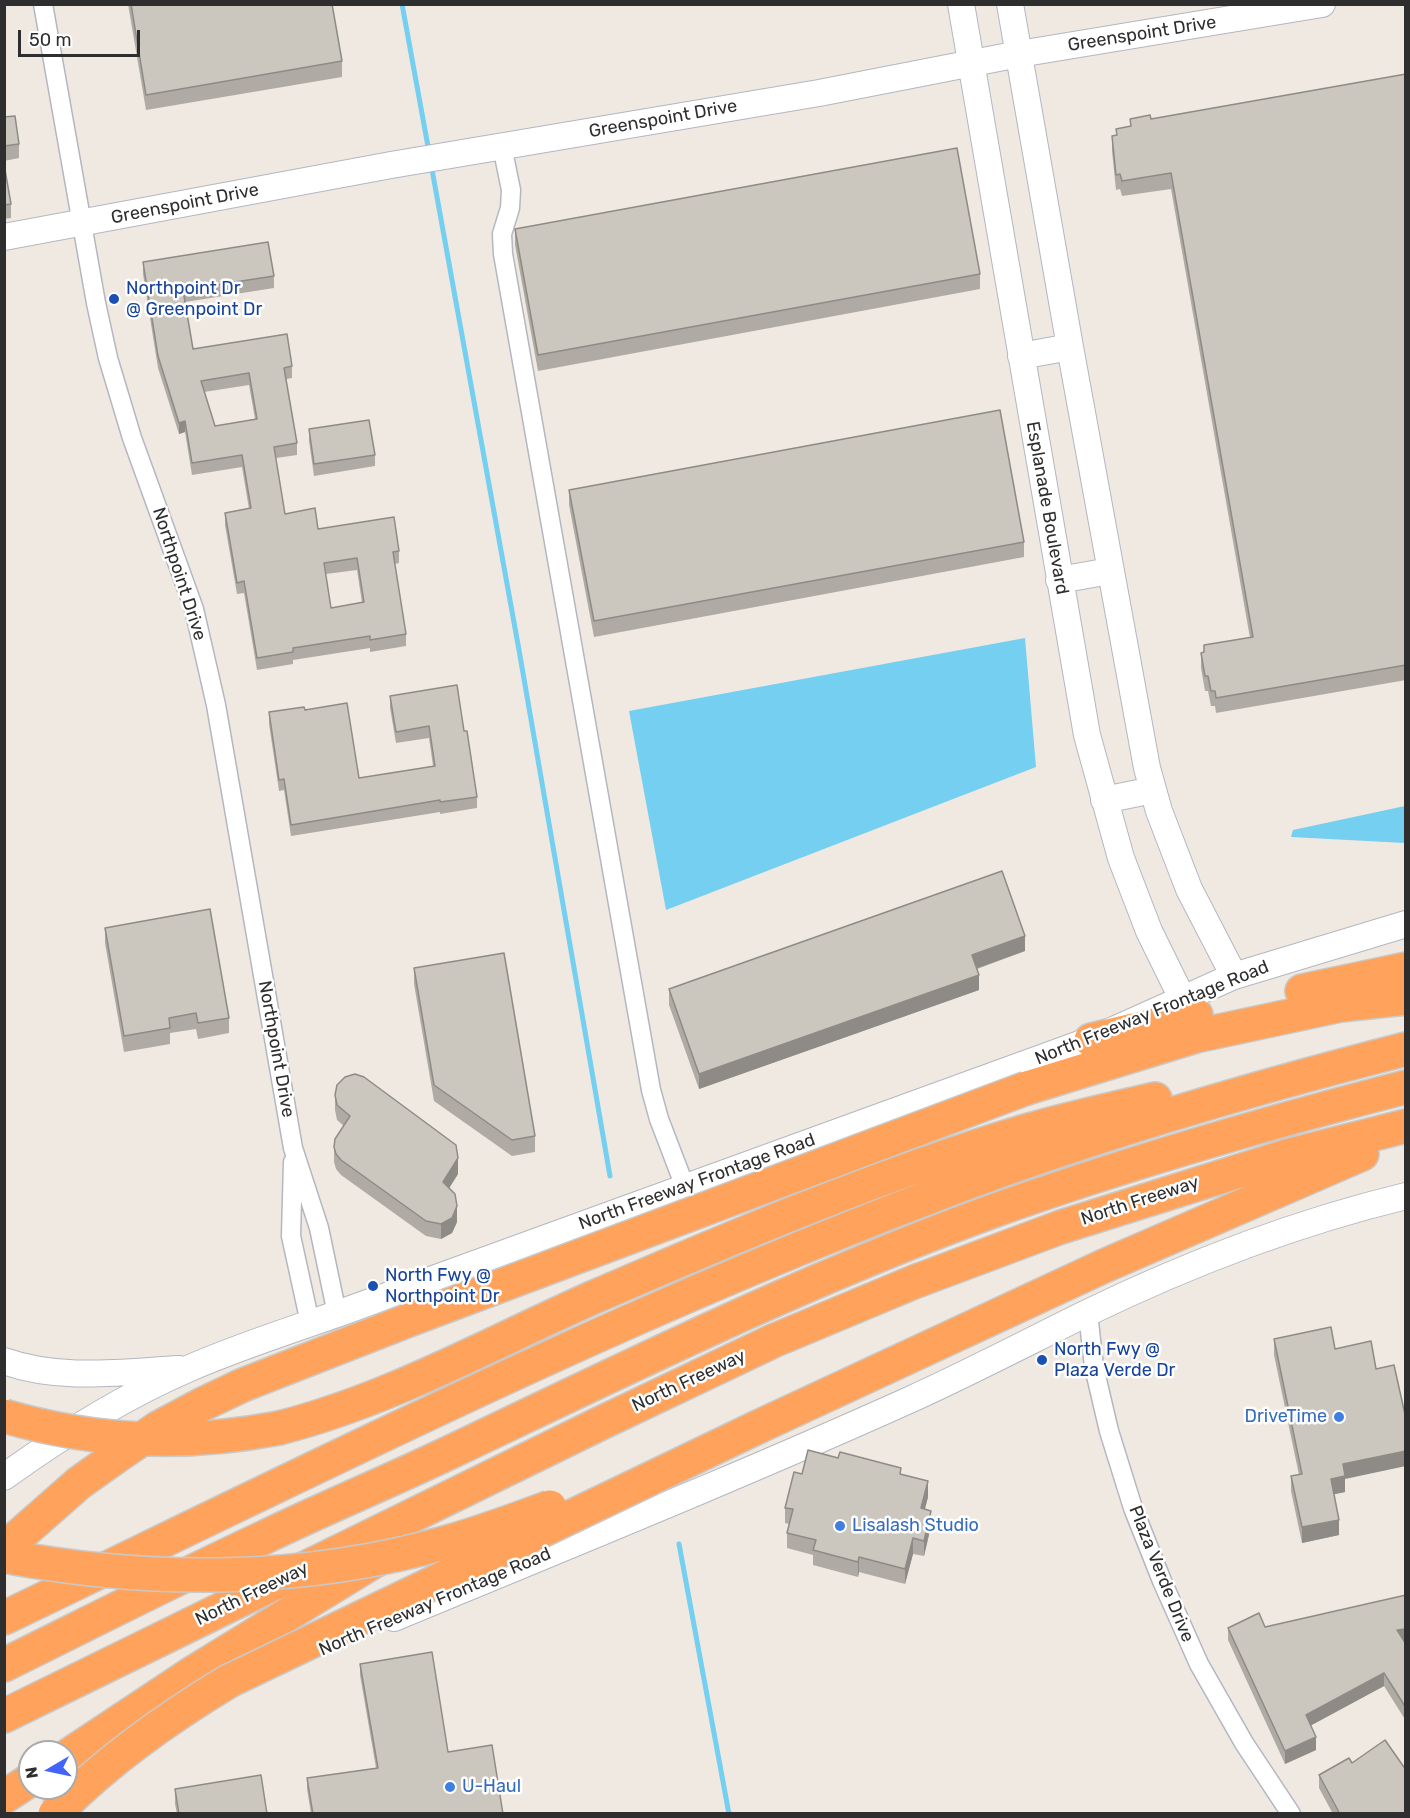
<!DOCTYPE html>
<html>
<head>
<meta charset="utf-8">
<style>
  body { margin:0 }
  #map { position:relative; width:1410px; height:1818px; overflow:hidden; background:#efe9e1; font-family:Rubik,sans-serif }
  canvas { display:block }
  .frame { position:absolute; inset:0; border:6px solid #2e2e2e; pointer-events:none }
  .north { position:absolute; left:18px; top:1740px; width:60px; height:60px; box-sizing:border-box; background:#fff; border:2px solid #ababab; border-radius:50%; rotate:261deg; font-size:16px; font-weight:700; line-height:24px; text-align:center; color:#2e2e2e }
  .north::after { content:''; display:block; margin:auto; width:21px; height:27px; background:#4264fb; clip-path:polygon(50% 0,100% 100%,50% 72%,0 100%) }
  .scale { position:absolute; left:18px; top:30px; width:122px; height:27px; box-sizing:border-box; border:3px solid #2e2e2e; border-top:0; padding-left:8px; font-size:18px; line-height:21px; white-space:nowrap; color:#2e2e2e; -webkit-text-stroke:4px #fff; paint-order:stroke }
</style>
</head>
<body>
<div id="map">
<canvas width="1410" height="1818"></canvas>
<div class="frame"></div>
<div class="north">N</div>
<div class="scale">50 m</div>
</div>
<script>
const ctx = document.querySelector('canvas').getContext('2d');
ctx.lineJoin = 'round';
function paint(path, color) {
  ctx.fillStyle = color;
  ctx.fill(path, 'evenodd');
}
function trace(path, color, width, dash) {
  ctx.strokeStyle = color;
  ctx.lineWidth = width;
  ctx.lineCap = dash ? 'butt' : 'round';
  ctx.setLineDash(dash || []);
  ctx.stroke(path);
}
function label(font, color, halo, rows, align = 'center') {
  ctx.font = font + ' Rubik,sans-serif';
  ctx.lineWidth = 5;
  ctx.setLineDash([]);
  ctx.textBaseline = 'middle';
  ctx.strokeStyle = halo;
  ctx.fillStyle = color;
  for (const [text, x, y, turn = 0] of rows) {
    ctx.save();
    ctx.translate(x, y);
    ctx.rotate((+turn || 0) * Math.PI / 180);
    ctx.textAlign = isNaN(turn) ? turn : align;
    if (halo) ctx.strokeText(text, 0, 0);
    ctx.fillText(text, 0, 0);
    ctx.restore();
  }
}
paint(new Path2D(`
  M1025,638L1036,767L666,910L629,711Z
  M1405,806V843L1291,837L1293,830Z`), '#75cff0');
trace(new Path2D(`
  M402,4L429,152
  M431,164L519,650L610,1176
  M679,1544L729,1814`), '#75cff0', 5);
const street = new Path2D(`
  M43,4L96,303L108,358L132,438L194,609L216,705L293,1148L319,1228L337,1314
  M502,146L511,190L510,208L502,234L503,254L651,1090L659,1119L685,1187
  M293,1162L291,1236L310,1323
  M1088,1313L1094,1367L1109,1431L1133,1508L1162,1581L1199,1664L1244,1743L1291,1814`);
const secondary = new Path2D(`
  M961,4L1087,735L1121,858L1149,931L1182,998
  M1010,4L1070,347L1147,768L1159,811L1189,889L1234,976
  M4,237L391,165L819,93L1019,54L1322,4
  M1021,356L1070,347
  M1059,580L1110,571
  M1104,800L1153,790
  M4,1361C60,1381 121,1372 179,1369
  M4,1477C62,1435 125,1396 190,1368C238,1347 288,1331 337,1314L1091,1040L1234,976L1406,924
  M394,1618C565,1547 738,1477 907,1401C967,1374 1026,1343 1085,1314C1188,1264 1294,1223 1406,1196`);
const highway = new Path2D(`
  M1302,991L1406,969
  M1091,1040L1196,1015
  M1027,1088L1196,1036L1341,1005L1406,998
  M760,1426L1104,1266L1362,1154
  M279,1428C389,1400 489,1344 592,1298C733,1237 875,1176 1022,1132C1066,1119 1111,1109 1155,1099
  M4,1618C313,1469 620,1314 940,1193C1092,1135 1249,1089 1406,1049
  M4,1665C91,1622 177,1578 265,1537C329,1506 395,1479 459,1448C631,1366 803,1281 982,1215C1120,1165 1263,1124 1406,1087
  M4,1716L599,1424L773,1341L914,1282L1061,1227L1287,1156L1406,1126
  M66,1757L194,1672L381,1557
  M4,1797L30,1780`);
trace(street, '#b4b7c1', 21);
trace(secondary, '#b4b7c1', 28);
trace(highway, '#c9c9c9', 36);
trace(street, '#fff', 18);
trace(secondary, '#fff', 26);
trace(highway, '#ffa35c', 33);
const highwayBridge = new Path2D(`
  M4,1416C97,1443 185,1446 279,1428
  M4,1549L79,1483L117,1456L158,1428L203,1404L243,1385L409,1320L1027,1088
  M4,1556C152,1584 307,1583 451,1541C485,1531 518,1519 550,1507
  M55,1814C106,1761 166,1719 229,1681L760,1426`);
trace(highwayBridge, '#c9c9c9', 36, []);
trace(highwayBridge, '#ffa35c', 33);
paint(new Path2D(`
  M128,4H332L342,61V77L146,110Z
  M1406,74V680L1216,713L1215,706H1211L1208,691H1205L1201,668V653L1204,652V645L1250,638L1171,189L1122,196L1120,189L1116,190L1112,151V136H1116V129L1130,127V119H1151Z
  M4,117L19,144V158L4,161Z
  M4,164L11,204V218L4,219Z
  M515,229L980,274V289L538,371L515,245Z
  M143,262L274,276V288L185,302L193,349L292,366V378L286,379L297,443V455L276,458L285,514L318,529L399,551V563L395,564L406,634V646L370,652V648L293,660V664L257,670L244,593L237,594L225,525V513L249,509L242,467L192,475L185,432L179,434L158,368L143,274ZM249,385L255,419L215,426L204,392ZM357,570L362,603L331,608L326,574Z
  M309,429L375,455V466L314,476L309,441Z
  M569,490L1024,542V557L594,637L569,505Z
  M390,696L464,731L477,797V808L440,814V812L291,836L284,790L279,791L269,724V712L305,710L359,778L433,766L429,738L396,743L390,708Z
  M105,928L229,1018V1033L198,1039L196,1029L170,1033V1044L124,1052L105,943Z
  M1025,951L977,969L979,990L699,1089L669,1005V989Z
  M414,968L535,1136V1152L512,1156L434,1101L414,984Z
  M335,1095L458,1174L449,1188L457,1222L452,1233L441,1239L426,1236L341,1175L336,1169L334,1162V1147L344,1126L337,1120L335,1110Z
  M1274,1339L1345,1479V1492L1334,1494L1339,1535L1302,1543L1291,1491V1476L1299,1475L1274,1355Z
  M802,1474L928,1497L925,1509L931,1526L924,1556L913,1554L905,1584L859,1572L858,1577L813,1565V1555L787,1548V1533L789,1524L785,1523V1508Z
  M1265,1627L1406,1641L1404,1642L1406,1644V1721L1384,1686L1310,1726L1316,1750L1285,1764L1228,1640V1628Z
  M360,1664L448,1752L503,1814H311L307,1789V1778L376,1768L360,1675Z
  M1352,1763L1406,1814H1333L1319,1788V1775Z
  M175,1789L267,1814H177L175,1804Z`), '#afaba4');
paint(new Path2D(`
  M185,421V432L179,434V423Z
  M1025,936V951L972,970V955Z
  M979,975V990L699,1089V1074Z
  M458,1158V1174L443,1198V1182Z
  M457,1206V1222L452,1233L441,1239V1224Z
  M1406,1451V1466L1345,1479V1492L1331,1495V1479L1343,1464Z
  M928,1481V1497L921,1523V1508Z
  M931,1511V1526L924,1556V1541Z
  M1339,1520V1535L1302,1543V1527Z
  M913,1538V1554L905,1584V1569Z
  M859,1557V1572L858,1577V1562Z
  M1406,1629V1641L1397,1643V1630Z
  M1384,1673V1686L1306,1728V1715Z
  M1316,1737V1750L1285,1764V1751Z`), '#8e8b86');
const building = new Path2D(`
  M131,4H332L342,61L146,95Z
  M1406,74V665L1216,698L1215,691H1211L1208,676H1205L1201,653L1204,652V645L1253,637L1171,173L1122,181L1120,174L1116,175L1112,136L1117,135L1116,129L1131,126L1130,119L1150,115L1151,119Z
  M15,116L19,144L4,146V117Z
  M957,148L980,274L538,355L515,229Z
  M4,164L11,204L4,205Z
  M268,242L274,276L183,290L193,349L287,334L292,366L284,368L297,443L274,447L285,514L315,508L318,529L394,517L399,551L393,552L406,634L370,640V636L293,648V652L257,658L244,581L237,583L225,513L251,508L242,455L192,463L185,421L179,423L158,356L143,262ZM249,373L257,419L215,426L201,381ZM357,558L364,602L331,608L324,563Z
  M1000,410L1024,542L594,621L569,490Z
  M369,420L375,455L314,464L309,429Z
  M457,685L464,731H467L477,797L440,802V800L291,825L284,779L279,780L269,712L304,707L305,710L347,703L359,778L435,766L429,726L396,732L390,696Z
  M1002,871L1025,936L972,955L979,975L699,1074L669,989Z
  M210,909L229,1018L198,1023L196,1013L169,1018L170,1028L124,1036L105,928Z
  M504,953L535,1136L512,1140L434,1085L414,968Z
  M355,1074L364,1077L456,1145L458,1158L443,1182L455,1194L457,1206L452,1218L441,1224L426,1221L341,1160L336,1154L334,1147L335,1139L350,1116L337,1105L335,1095L337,1085L345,1077Z
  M1331,1327L1335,1349L1371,1341L1376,1369L1394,1365L1406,1419V1451L1343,1464L1345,1476L1331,1479L1339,1520L1302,1527L1291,1476L1302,1474L1274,1339Z
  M808,1450L838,1458L840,1452L901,1468L900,1474L928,1481L921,1508L931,1511L924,1541L913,1538L905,1569L859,1557L858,1562L813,1550L816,1540L787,1533L793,1509L785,1508L794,1472L802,1474Z
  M1406,1595V1629L1397,1630L1406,1644V1708L1384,1673L1306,1715L1316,1737L1285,1751L1228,1628L1259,1613L1265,1627Z
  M432,1652L448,1752L492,1745L503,1814H313L307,1778L378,1768L360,1664Z
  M1385,1740L1406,1770V1814H1340L1319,1775L1349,1758L1352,1763Z
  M261,1775L267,1814H179L175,1789Z`);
paint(building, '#cbc7bf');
trace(building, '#8e8b86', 1.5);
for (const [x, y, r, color] of [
  [114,299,6,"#1a4fb4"],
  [373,1286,6,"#1a4fb4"],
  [1042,1360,6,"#1a4fb4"],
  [1339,1417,6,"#3f7fe0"],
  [840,1526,6,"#3f7fe0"],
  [450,1787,6,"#3f7fe0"]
]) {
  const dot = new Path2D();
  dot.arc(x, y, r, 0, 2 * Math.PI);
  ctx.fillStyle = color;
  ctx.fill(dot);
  trace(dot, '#fff', 2);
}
label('18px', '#2e2e2e', '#fff', [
  ["Greenspoint Drive",1142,34,-9],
  ["Greenspoint Drive",663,119,-10],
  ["Greenspoint Drive",185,204,-11],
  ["Esplanade Boulevard",1047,508,80],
  ["Northpoint Drive",179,574,72],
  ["North Freeway Frontage Road",1152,1013,-22],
  ["Northpoint Drive",276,1049,80],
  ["North Freeway Frontage Road",697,1182,-20],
  ["North Freeway",1140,1201,-18],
  ["North Freeway",689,1381,-25],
  ["Plaza Verde Drive",1161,1574,68],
  ["North Freeway",252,1594,-26],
  ["North Freeway Frontage Road",435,1602,-23]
]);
label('18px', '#164399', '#fff', [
  ["Northpoint Dr",126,289],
  ["@ Greenpoint Dr",126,310],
  ["North Fwy @",385,1276],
  ["Northpoint Dr",385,1297],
  ["North Fwy @",1054,1350],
  ["Plaza Verde Dr",1054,1371]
], 'left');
label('18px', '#366cbe', '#fff', [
  ["DriveTime",1327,1417,"right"],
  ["Lisalash Studio",852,1526],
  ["U-Haul",462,1787]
], 'left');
</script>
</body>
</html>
